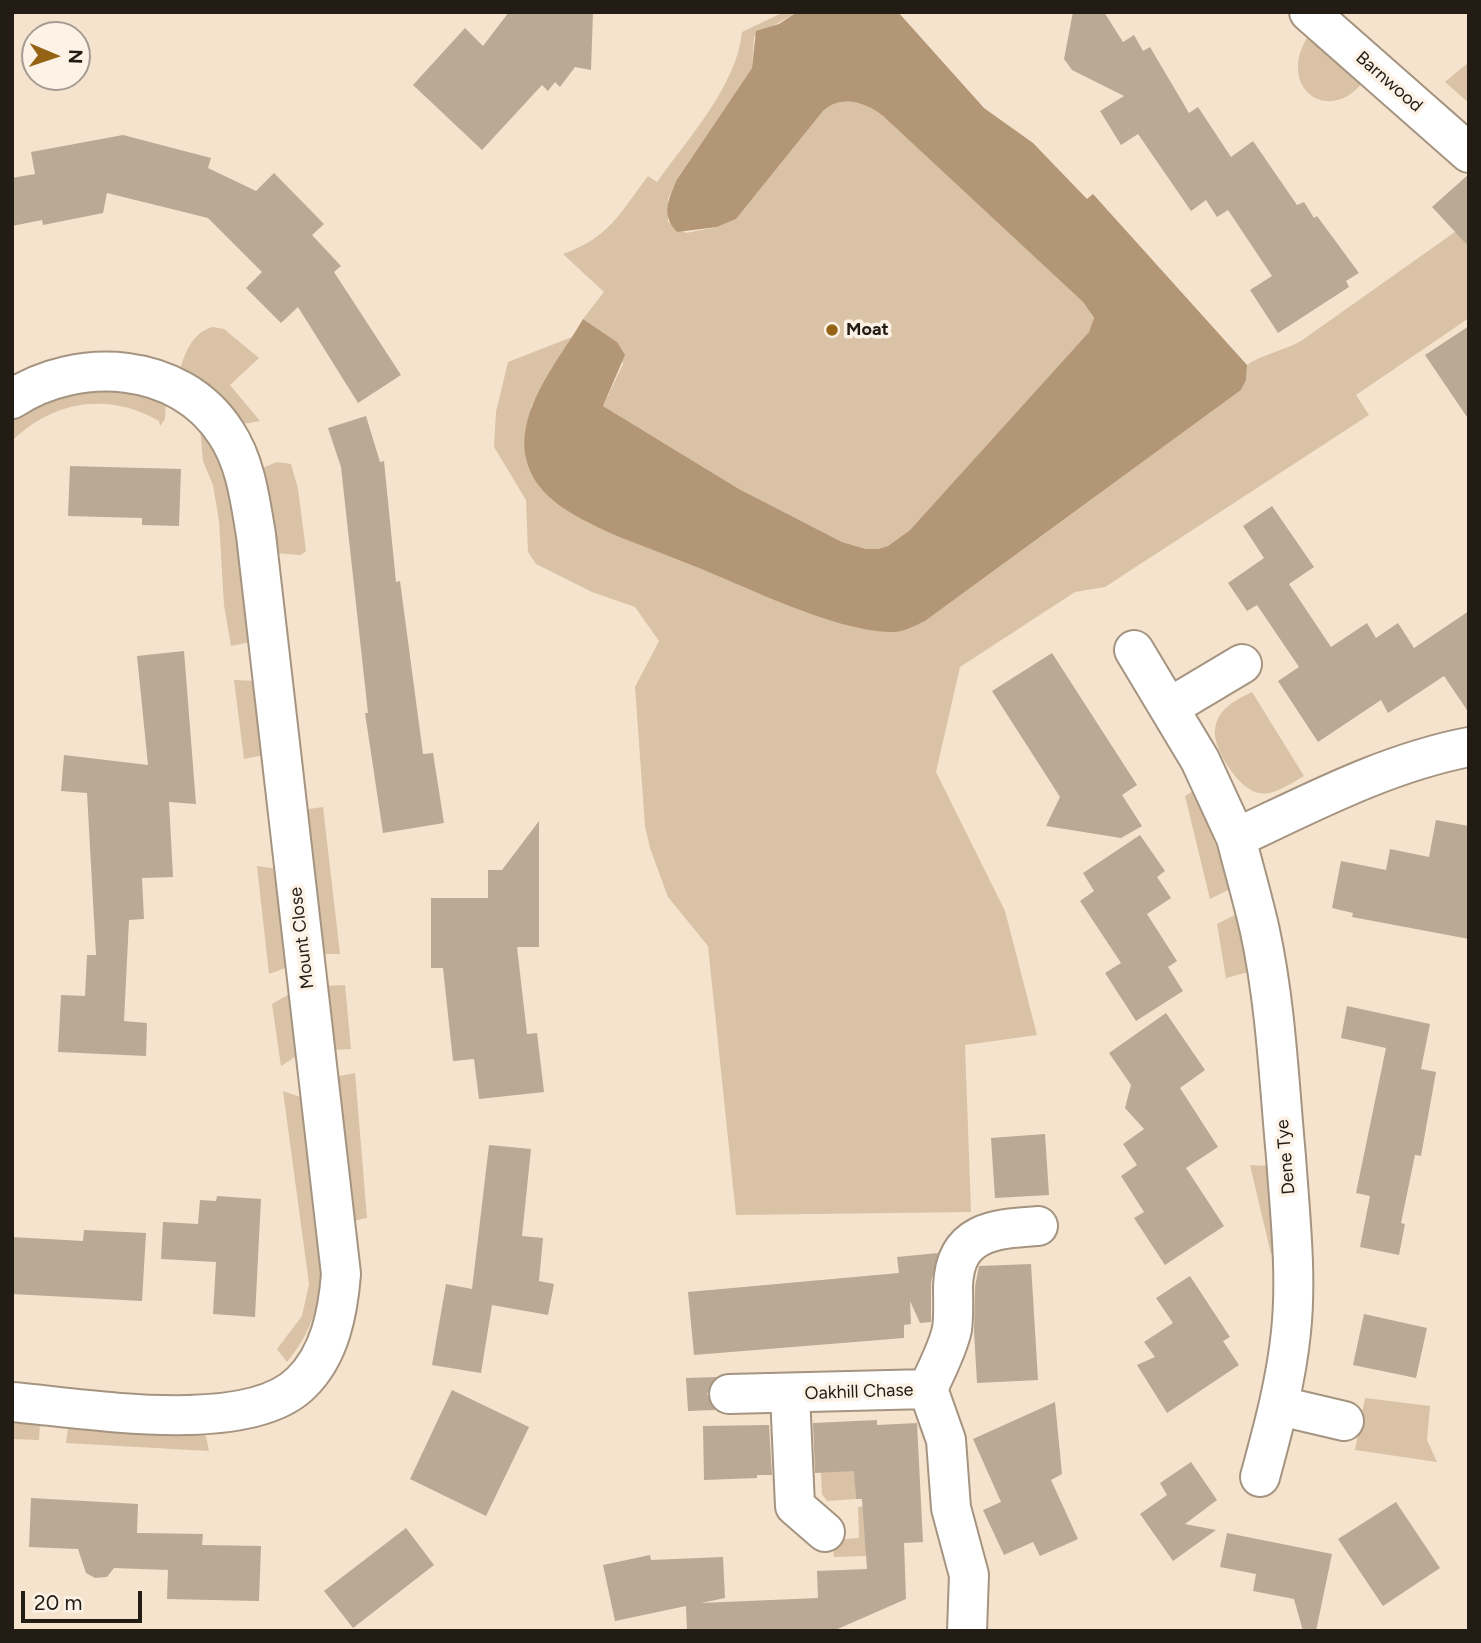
<!DOCTYPE html>
<html>
<head>
<meta charset="utf-8">
<style>
  body { margin:0 }
  #map { position:relative; width:1481px; height:1643px; overflow:hidden; background:#f5e3ce; font-family:Figtree,sans-serif }
  canvas { display:block }
  .frame { position:absolute; inset:0; border:14px solid #221c14; pointer-events:none }
  .north { position:absolute; left:21px; top:21px; width:70px; height:70px; box-sizing:border-box; background:#fcf2e5; border:2px solid #a59c91; border-radius:50%; rotate:92deg; font-size:19px; font-weight:700; line-height:28px; text-align:center; color:#221c14 }
  .north::after { content:''; display:block; margin:auto; width:24px; height:32px; background:#956315; clip-path:polygon(50% 0,100% 100%,50% 72%,0 100%) }
  .scale { position:absolute; left:21px; top:1591px; width:121px; height:32px; box-sizing:border-box; border:4px solid #221c14; border-top:0; padding-left:9px; font-size:21px; line-height:24px; white-space:nowrap; color:#221c14; -webkit-text-stroke:5px #fcf2e5; paint-order:stroke }
</style>
</head>
<body>
<div id="map">
<canvas width="1481" height="1643"></canvas>
<div class="frame"></div>
<div class="north">N</div>
<div class="scale">20 m</div>
</div>
<script>
const ctx = document.querySelector('canvas').getContext('2d');
ctx.lineJoin = 'round';
function paint(path, color) {
  ctx.fillStyle = color;
  ctx.fill(path, 'evenodd');
}
function trace(path, color, width, dash) {
  ctx.strokeStyle = color;
  ctx.lineWidth = width;
  ctx.lineCap = dash ? 'butt' : 'round';
  ctx.setLineDash(dash || []);
  ctx.stroke(path);
}
function label(font, color, halo, rows, align = 'center') {
  ctx.font = font + ' Figtree,sans-serif';
  ctx.lineWidth = 7;
  ctx.setLineDash([]);
  ctx.textBaseline = 'middle';
  ctx.strokeStyle = halo;
  ctx.fillStyle = color;
  for (const [text, x, y, turn = 0] of rows) {
    ctx.save();
    ctx.translate(x, y);
    ctx.rotate((+turn || 0) * Math.PI / 180);
    ctx.textAlign = isNaN(turn) ? turn : align;
    if (halo) ctx.strokeText(text, 0, 0);
    ctx.fillText(text, 0, 0);
    ctx.restore();
  }
}
paint(new Path2D(`
  M784,12H797L754,37L752,68L676,181L668,199V222L686,233L717,227L736,219L823,111C841,94 866,102 883,116L1083,302L1094,319L1089,332L910,530L888,546L878,549H866L842,542L739,489L603,406L623,364L617,342L583,319L604,292L563,254C609,238 620,213 648,176L657,182C687,140 737,85 742,32Z
  M1307,38H1313L1363,82C1328,126 1277,87 1307,38Z
  M1469,62V103L1445,82Z
  M1469,222V318L1356,395L1369,415L1105,587L1075,592L960,667L936,772L1005,911L1037,1035L965,1045L971,1212L736,1215L708,946L668,897L650,848L645,826L635,687L659,641L635,607L592,592L536,564L528,552L526,500L494,447L496,412L508,362L572,337L531,407L546,494L587,522L837,622L877,630L901,631L925,621L1241,390L1246,380L1247,365C1260,355 1284,351 1301,341Z
  M213,327L224,329L259,358L230,385L260,421L243,424L180,370C185,352 193,332 213,327Z
  M113,383L166,401L165,419L160,426L159,421C110,392 53,400 12,441V417L30,405Z
  M200,427C245,480 243,574 251,642L231,646L224,605L219,521L213,485L203,461Z
  M277,462L291,464L298,489L306,551L301,555L275,553L260,469Z
  M234,680L255,681L264,755L244,759Z
  M1252,692L1304,776C1291,783 1275,796 1259,793C1239,790 1212,748 1215,729C1218,708 1236,700 1252,692Z
  M1195,790L1232,888L1210,899L1185,796Z
  M323,807L340,954H319L302,810Z
  M257,866L277,869L288,967L269,974Z
  M1239,913L1252,971L1226,978L1217,924Z
  M345,985L351,1049L329,1050L323,986Z
  M291,993L298,1055L281,1066L272,1004Z
  M355,1073L367,1218L353,1221L334,1077Z
  M283,1091L303,1098L321,1270C320,1306 310,1334 287,1362L277,1349L302,1316L309,1284Z
  M1250,1165L1269,1166L1277,1254H1271Z
  M1365,1398L1430,1406L1427,1440L1437,1462L1355,1450Z
  M12,1418L40,1423L39,1440L12,1439Z
  M68,1427L198,1432L206,1436L209,1451L66,1443Z
  M873,1462L855,1478L856,1499L827,1501L822,1494L821,1472Z
  M874,1505L866,1556L834,1557L832,1540L859,1538L858,1507Z`), '#d9c2a6');
paint(new Path2D(`
  M797,12H898L984,108L1033,143L1087,199L1093,194L1247,365L1246,380L1241,390L925,621C914,626 903,633 890,632C830,630 746,586 689,564C646,546 597,532 559,505C543,493 530,478 526,458C516,409 560,359 583,319L617,342L625,355L603,406L739,489L842,542L866,549H878L888,546L910,530L1089,332L1094,318L1083,302L883,116C866,102 841,94 823,111L736,219L717,227L677,232C661,215 668,201 676,181L752,68L756,31L779,24Z`), '#b29675');
paint(new Path2D(`
  M509,12H593L591,70L575,67L560,87L555,82L548,91L542,85L482,150L413,85L465,28L483,46Z
  M1073,12H1104L1123,42L1134,35L1143,51L1150,47L1189,113L1198,107L1231,157L1253,141L1297,205L1304,202L1314,218L1317,216L1359,273L1346,281L1349,287L1278,333L1250,290L1272,276L1228,210L1217,217L1206,200L1191,211L1138,134L1121,145L1100,111L1124,96L1072,70L1064,59Z
  M123,135L211,158L208,168L256,191L274,173L324,224L312,235L341,266L334,272L401,375L358,403L298,307L281,323L246,288L262,272L208,218L107,193L103,213L43,225L42,220L12,226V178L35,174L31,152Z
  M1469,174V247L1432,207Z
  M1469,326V420L1425,355Z
  M366,416L380,462L384,461L396,582L400,581L423,754L433,753L444,823L383,833L365,713H368L341,467L328,428Z
  M70,466L181,469L179,526L142,525V518L68,516Z
  M1272,506L1314,567L1289,584L1331,647L1367,623L1376,638L1398,623L1414,648L1469,611V713L1444,676L1388,713L1381,700L1318,742L1278,681L1299,667L1257,605L1247,611L1228,583L1264,558L1243,526Z
  M184,651L196,804L169,802L173,877L142,878L144,919L129,920L124,1021L147,1023L146,1056L58,1052L61,995L85,996L87,955H96L87,793L61,791L64,755L148,765L137,656Z
  M1052,653L1137,785L1122,795L1142,826L1121,838L1046,826L1060,797L992,691Z
  M1436,820L1469,826V939L1352,917L1353,913L1332,908L1341,861L1386,870L1390,849L1429,857Z
  M539,821V947H517L527,1034L537,1033L544,1092L479,1099L474,1059L453,1061L443,968H431V898H488V870H502Z
  M1140,835L1165,871L1157,877L1171,898L1147,914L1177,961L1168,967L1183,991L1136,1021L1105,973L1121,963L1080,901L1094,891L1083,873Z
  M1347,1006L1430,1024L1421,1069L1436,1072L1421,1156L1415,1155L1401,1223L1405,1224L1399,1255L1360,1247L1370,1196L1356,1193L1386,1048L1341,1038Z
  M1166,1013L1205,1070L1180,1088L1218,1147L1186,1168L1224,1226L1165,1265L1134,1218L1144,1212L1121,1176L1137,1165L1123,1144L1144,1129L1125,1108L1131,1085L1109,1053Z
  M1045,1134L1049,1195L995,1198L991,1138Z
  M489,1145L531,1149L522,1236L543,1238L539,1281L554,1284L548,1315L492,1305L481,1373L432,1365L446,1284L472,1289Z
  M217,1196L261,1199L255,1317L213,1314L216,1262L161,1259L163,1222L198,1224L200,1200L216,1201Z
  M84,1230L146,1233L142,1301L12,1294V1237L83,1241Z
  M938,1253L931,1283V1322L920,1323L910,1301L911,1324L904,1325V1338L694,1355L688,1292L899,1273L897,1257Z
  M1031,1264L1038,1380L977,1383L974,1331L975,1287L979,1266Z
  M1190,1276L1230,1337L1223,1341L1239,1365L1167,1413L1137,1365L1155,1357L1144,1342L1173,1323L1156,1298Z
  M1364,1314L1427,1328L1416,1378L1353,1365Z
  M716,1377L707,1394L715,1410L688,1411L686,1378Z
  M452,1390L529,1427L486,1516L410,1479Z
  M1055,1402L1062,1474L1051,1480L1078,1539L1040,1556L1033,1542L1004,1555L983,1510L1001,1502L973,1439Z
  M877,1420V1425L917,1423L923,1542L904,1543L906,1599L833,1631H687L686,1606L615,1621L603,1565L650,1555L651,1560L723,1557L725,1598L701,1603L818,1598L817,1571L867,1569L862,1499H856L854,1471L815,1473L813,1423Z
  M769,1425L772,1475H757V1478L704,1480L703,1426Z
  M1191,1462L1217,1500L1185,1524L1216,1530L1173,1561L1140,1514L1167,1495L1160,1483Z
  M31,1498L138,1504L137,1533L203,1534L202,1545L261,1546L259,1601L167,1599L168,1570L114,1568L107,1577L95,1578L86,1573L78,1549L29,1547Z
  M1396,1502L1440,1568L1383,1606L1338,1539Z
  M406,1528L434,1565L353,1628L324,1591Z
  M1227,1533L1332,1554L1316,1631H1303L1294,1599L1253,1591L1256,1574L1220,1567Z`), '#baa995');
const minor = new Path2D(`
  M1309,12L1469,153
  M12,399C78,356 180,361 226,433C246,463 250,500 256,535L341,1274C338,1312 330,1355 301,1383C247,1437 83,1408 12,1402
  M1134,650L1200,760L1236,838
  M1170,707L1242,664
  M928,1389C936,1370 948,1349 952,1329C954,1314 953,1300 953,1286C955,1231 994,1229 1038,1226
  M729,1394L928,1389L946,1440L951,1508L969,1575L967,1631
  M790,1394L795,1506L825,1532
  M1280,1406L1344,1421
  M1260,1477C1273,1429 1286,1382 1291,1332C1297,1275 1290,1215 1286,1157C1279,1082 1276,1005 1260,931C1253,900 1244,869 1236,838C1311,803 1386,763 1469,747`);
trace(minor, '#a49480', 42);
trace(minor, '#fff', 38);
for (const [x, y, r, color] of [
  [832,330,7,"#956315"]
]) {
  const dot = new Path2D();
  dot.arc(x, y, r, 0, 2 * Math.PI);
  ctx.fillStyle = color;
  ctx.fill(dot);
  trace(dot, '#fcf2e5', 2.5);
}
label('18px', '#221c14', '#fcf2e5', [
  ["Barnwood",1389,82,41],
  ["Mount Close",302,938,-97],
  ["Dene Tye",1286,1157,-95],
  ["Oakhill Chase",859,1392,-2]
]);
label('bold 18px', '#221c14', '#fcf2e5', [
  ["Moat",846,330]
], 'left');
</script>
</body>
</html>
